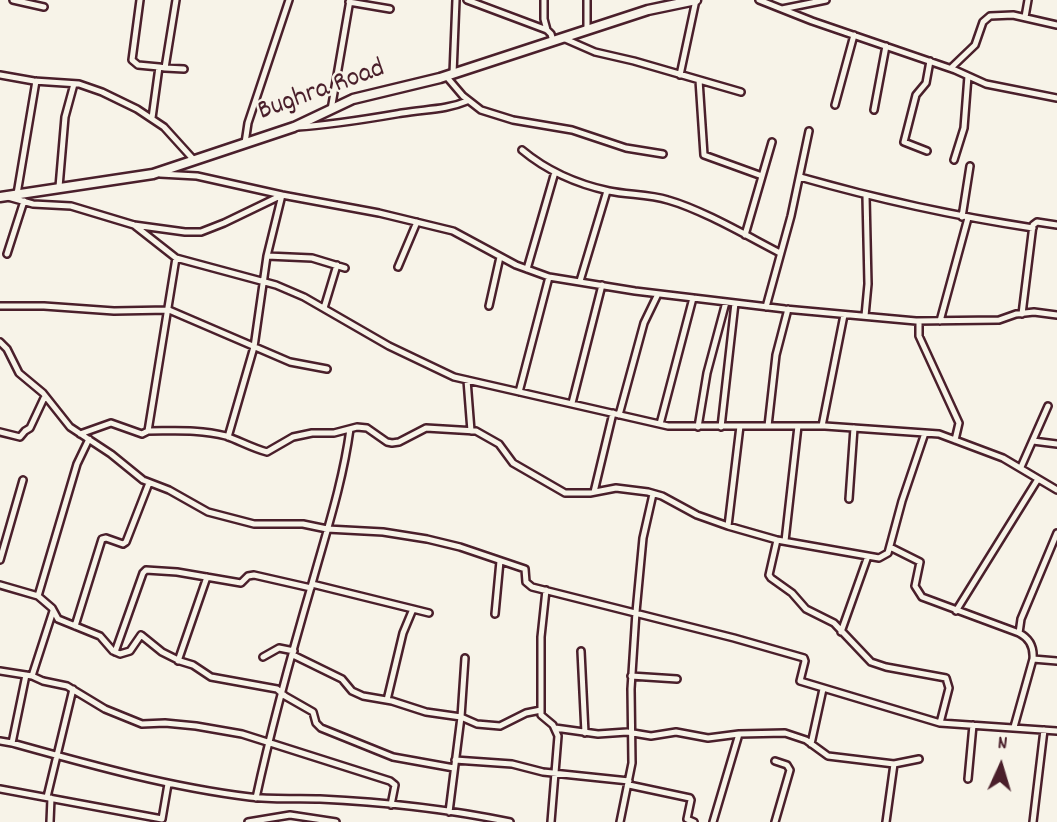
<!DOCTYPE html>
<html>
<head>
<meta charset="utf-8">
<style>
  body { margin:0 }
  #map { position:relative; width:1057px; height:822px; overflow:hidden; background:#f7f3e8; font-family:Dekko,sans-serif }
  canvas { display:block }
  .north { position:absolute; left:966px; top:731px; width:70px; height:70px; -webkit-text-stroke:5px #f7f3e8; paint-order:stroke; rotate:4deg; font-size:19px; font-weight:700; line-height:28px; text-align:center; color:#4a1f2b }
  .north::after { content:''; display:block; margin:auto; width:24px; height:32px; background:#4a1f2b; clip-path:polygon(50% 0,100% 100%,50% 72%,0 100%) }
</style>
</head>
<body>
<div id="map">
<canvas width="1057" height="822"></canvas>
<div class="north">N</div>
</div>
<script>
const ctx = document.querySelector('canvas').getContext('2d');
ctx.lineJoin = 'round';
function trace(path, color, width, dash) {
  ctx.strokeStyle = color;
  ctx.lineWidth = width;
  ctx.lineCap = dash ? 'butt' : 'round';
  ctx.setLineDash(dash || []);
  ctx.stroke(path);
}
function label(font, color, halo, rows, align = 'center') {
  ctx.font = font + ' Dekko,sans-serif';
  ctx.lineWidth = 5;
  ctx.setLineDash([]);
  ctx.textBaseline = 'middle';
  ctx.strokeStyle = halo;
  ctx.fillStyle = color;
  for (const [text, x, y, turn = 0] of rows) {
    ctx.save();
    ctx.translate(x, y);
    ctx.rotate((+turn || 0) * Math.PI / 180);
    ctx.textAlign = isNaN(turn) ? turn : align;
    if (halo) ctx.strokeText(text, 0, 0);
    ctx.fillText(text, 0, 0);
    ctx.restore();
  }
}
const street = new Path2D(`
  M13,0L44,7
  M140,0L132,60L138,65L159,67
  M467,0L547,30L551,34L553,41
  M544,0V19L547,30
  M587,0V30
  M759,0L812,21L955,70L986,84L1057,98
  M349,2L390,9
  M782,9L826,0
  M1025,17L1028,0
  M563,38L595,52L634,61L741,92
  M165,68L184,69
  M951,68L975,45L983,22L990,16L1013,15L1057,25
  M453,74L456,0
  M0,75L34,81L79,84L102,92L137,109L164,127L193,159
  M680,75L696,0
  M446,76L463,96L481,110L513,120L572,130L626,148L663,154
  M699,80L704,155L762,176
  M835,105L854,35
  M331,110L350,0
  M874,110L886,46
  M152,118L159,67L165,68L176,0
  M297,127C333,125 367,119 402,113C425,109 446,110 467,101
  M245,143L248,123L289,0
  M522,150C546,170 577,184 609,191C628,195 649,194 668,200C703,210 747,236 780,253
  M927,151L904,142L916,95L926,83L930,61
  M954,160L964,128L968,76
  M160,174L197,176L282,195L379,213L453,231L516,265L549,277L635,291L785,309L916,321L999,320L1016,314L1034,312L1057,315
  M800,177C877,199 954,216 1033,228
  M59,187L65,117L74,84
  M17,194L36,81
  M8,197L33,204L71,206L134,225L185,232H201L224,223L280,196
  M962,217L970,166
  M134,225L176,258L276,285L304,297L389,346L454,377L668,426H825L939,434L1003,458L1057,490
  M745,235L772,142
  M7,254L24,201
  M267,256L312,258L345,268
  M398,267L417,222
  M527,269L555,172
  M580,281L607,191
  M0,306H44L114,311L169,310L290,362L327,369
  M489,306L500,257
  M766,307L791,216L809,131
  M324,308L337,265
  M1022,314L1033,225L1037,222L1057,225
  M865,316L868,284L866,196
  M919,321V336L959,423L955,440
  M940,321L968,218
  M0,342L7,349L19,373L43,393L70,427L111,454L143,480L169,490L208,512L254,524H303L327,529L383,532L427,539L460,547L525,569L526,582L532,587L734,638L804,658L805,661L800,681L940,723L1057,731
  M467,380L471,431
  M519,392L549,277
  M572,403L602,285
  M619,415L644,323L658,294
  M660,424L693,298
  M768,426L776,355L788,309
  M822,426L844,315
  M698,427L707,373L726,302
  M721,427L735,303
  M148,431L176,258
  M0,432L20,437L25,431L30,428L45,396
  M80,434L111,423L142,434L148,431C174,431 200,429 226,436C240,441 252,448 267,452L293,437L312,433H334L357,427L367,428L387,442L392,443L399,442L426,428L476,431L499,444L513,463L565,493H590L616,488L648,492L662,496L697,515L728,526L777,540L879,558L888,553L902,501L925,433
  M228,437L254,347L267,256L282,195
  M1033,441L1057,444
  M1021,467L1048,406
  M594,492L613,413
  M849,499L854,428
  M728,526L740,426
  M777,540L769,575L771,578L792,593L806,609L834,623L871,662L886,667L946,678L949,688L940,723
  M785,541L798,426
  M890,547L920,562L915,586L922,597L1019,633
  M0,560L23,480
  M312,584L429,613
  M0,585L38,596L52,608L58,619L100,636L113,651L120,654L130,651L141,635L162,652L180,661L193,665L211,677L277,689L285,696L313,712L316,723L321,728L393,757L454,768
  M546,590L541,637V715L553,725L558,736L551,822
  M38,596L77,464L89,439
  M956,611L1038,479
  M495,614L500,561
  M75,626L102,539L106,538L123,544L126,542L149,483
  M841,632L868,556
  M581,651L585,733
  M115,652L143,573L146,570L177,572L241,583L248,576L254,575L311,588
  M293,655L342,679L352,691L363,696L392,701L426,712L461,717L477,724L500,726L526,713L541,710
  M263,657L279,648L294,651
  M1033,659L1057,661
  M178,661L207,577
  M0,671L32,676L43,681L67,686L105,709L142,724L165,723L196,726L242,734L390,781L395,785L391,805
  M32,676L53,611
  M631,676L677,679
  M387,700L403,633L413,609
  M1014,727L1033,659C1034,647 1029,638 1019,633L1021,619L1057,533
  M555,728L598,734L627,732L651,736L676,732L708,738L739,734
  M0,741L12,743C91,765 169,787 250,797C273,800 297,798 320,799C383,802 448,809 510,822
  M12,743L26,675
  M811,744L823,689
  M455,760L512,764L543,772L629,781
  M894,764L919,759
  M968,779L973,725
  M629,785L690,798L691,800L687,819L694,822
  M0,789L162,819L168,784
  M47,797L73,689
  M256,798C272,724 292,652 313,580C327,530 343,481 350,429
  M449,812L461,717L465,658
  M50,822L51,798
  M248,822L290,815L336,822
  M620,822L632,763L631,689L636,612L643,538L653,494
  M713,822L739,734L785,733L806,740L828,756L894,764L886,822
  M775,822L790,770L787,765L775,761
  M1033,822L1044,730`);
const secondary = new Path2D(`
  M0,197L153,174L294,127L353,99L440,78L648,10L696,0`);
trace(street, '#4a1f2b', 10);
trace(secondary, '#4a1f2b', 13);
trace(street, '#f7f3e8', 5);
trace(secondary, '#f7f3e8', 8);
label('28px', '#4a1f2b', '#f7f3e8', [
  ["Bughra Road",322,92,-20]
]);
</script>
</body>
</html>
